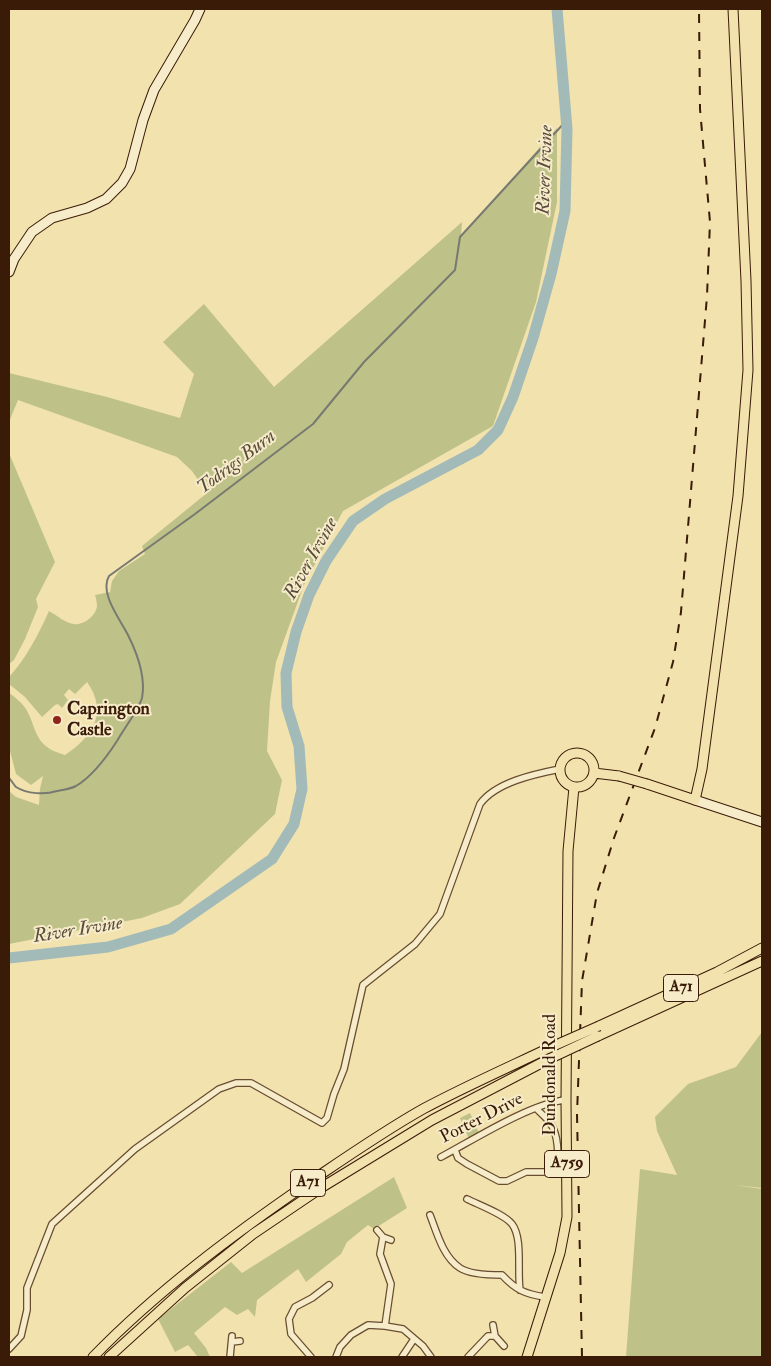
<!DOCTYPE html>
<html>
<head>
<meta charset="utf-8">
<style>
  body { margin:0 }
  #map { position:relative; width:771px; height:1366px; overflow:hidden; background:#f2e2ae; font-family:"IM FELL Double Pica",serif }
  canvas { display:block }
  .frame { position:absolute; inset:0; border:10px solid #3a1b07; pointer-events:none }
</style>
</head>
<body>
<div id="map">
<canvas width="771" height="1366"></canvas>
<div class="frame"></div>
</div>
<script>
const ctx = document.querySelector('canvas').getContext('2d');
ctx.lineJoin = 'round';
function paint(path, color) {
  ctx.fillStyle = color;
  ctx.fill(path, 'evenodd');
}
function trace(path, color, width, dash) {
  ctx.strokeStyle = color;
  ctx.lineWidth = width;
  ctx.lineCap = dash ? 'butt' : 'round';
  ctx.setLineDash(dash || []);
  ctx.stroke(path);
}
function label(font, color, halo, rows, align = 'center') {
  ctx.font = font + ' "IM FELL Double Pica",serif';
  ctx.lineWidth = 4;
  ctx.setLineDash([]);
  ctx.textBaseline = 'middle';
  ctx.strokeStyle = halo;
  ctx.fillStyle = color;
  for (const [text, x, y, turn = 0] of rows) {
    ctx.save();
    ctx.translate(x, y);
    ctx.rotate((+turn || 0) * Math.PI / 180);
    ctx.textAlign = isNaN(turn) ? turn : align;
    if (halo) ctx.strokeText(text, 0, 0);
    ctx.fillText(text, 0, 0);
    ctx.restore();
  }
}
paint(new Path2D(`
  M557,128V202L536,302L493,426L343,511L304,585L276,662L270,701L267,751L282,780L275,814L180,904L142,918L9,944V791L16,797L39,805L40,789L43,776L31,785L16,774L9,747V693C15,697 22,703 26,709C34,722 34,737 47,747C52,751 59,753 65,755C92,737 109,713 87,682L75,694L69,689L64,695L68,700L62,708L58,704L55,705L42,717L25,697L9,684V677C27,657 38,635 49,611C56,615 66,623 73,624C83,626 96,616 97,606C97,603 96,598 95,595L110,592L112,581L119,571L145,554L142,546L207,493L192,471L177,457L18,400L9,422V373L107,397L180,418L194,374L163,342L204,304L274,387L462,222L461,236Z
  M9,453L55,562L36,599L38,607L25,639L14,660L9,664Z
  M762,1032V1188L735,1185L762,1189V1283L761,1285L762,1286V1357H626L640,1169L677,1175L657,1131L655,1117L688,1084L736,1067Z
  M470,1113L479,1133L469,1139L460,1118Z
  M394,1177L407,1208L374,1229L368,1225L347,1242L341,1254L306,1282L298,1269L257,1300L255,1317L248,1309L237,1315L225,1307L194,1333L206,1348L210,1357H198L188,1345L175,1352L158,1319L231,1262L242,1273Z`), '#bec288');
trace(new Path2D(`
  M9,778C11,780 14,785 16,787C27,794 45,795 57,791C63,790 70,789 76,786C93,776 106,758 117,741C123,730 139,709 142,698C146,677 137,653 128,635C120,619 99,593 109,576L195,514L313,424L364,362L455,270L460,237L566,121`), '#787a71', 2);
trace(new Path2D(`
  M9,958L108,947L171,929L272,859L294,824L302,789L299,746L287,707L286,673L296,632L309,595L326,561L353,521L385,499L478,450L498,430L513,397L533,338L551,274L565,211L567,129L557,9`), '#a2bab8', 11);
const street = new Path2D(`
  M455,1150L458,1158L467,1164L499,1181H507L526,1172H550L555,1170C560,1158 558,1133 550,1123C546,1117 540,1113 536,1108
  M441,1157C473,1140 531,1103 566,1100
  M467,1199C479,1205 504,1214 512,1224C523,1238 517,1272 520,1290
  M430,1215C437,1233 443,1257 460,1268C469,1274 491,1275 502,1275C516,1290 525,1294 545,1297
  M377,1230L383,1237
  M493,1325L495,1336
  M385,1326L391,1284L380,1254L383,1237L391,1240
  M232,1342L240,1341
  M9,1349L21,1336L27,1310V1288L52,1224L135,1149L219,1089L236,1083H251L322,1123L327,1118L334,1094L344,1069L363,985L415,944L440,914L480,804C496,782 535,774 560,769
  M230,1357L232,1336
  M311,1357L291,1334L289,1319L295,1307L312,1298L329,1285
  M336,1357L340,1347L351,1335L368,1325L385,1326L403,1329L423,1346L431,1357
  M402,1357L414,1339
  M468,1357L488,1336H495L504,1346`);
const secondary = new Path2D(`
  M9,272L14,259L32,232L52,218L87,208L106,199L122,183L130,169L143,120L154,90L195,20L200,9
  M695,800L762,822`);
const primary = new Path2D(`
  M560 770a17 17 0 1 1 34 0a17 17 0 1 1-34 0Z
  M594,773L619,776
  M647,784L695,800L702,769L738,496L748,370L746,281L733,9
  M599,1026L717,972L762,948
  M598,1036L762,961
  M93,1357C158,1290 234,1234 311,1181C348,1156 384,1131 423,1109C464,1087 507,1068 549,1048
  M109,1357L185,1288L253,1234L324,1186L432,1120L549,1059
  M527,1357L560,1253L567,1217L566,1100L568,851L574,787`);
trace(street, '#684d31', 8);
trace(secondary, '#3a1b07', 11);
trace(primary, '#3a1b07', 11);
trace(street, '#f7ecca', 5.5);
trace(secondary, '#f7ecca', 9);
trace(primary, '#f2e2ae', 9);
trace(new Path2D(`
  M582,1357L577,1114L582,981L597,893L614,838L655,728L673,662L681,612L707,296L710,222L700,109L699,9`), '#3a1b07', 2, [9, 9]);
const primaryBridge = new Path2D(`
  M619,776L647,784
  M549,1048L599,1026
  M549,1059L598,1036`);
trace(primaryBridge, '#3a1b07', 11, []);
trace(primaryBridge, '#f2e2ae', 9);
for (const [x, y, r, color] of [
  [57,720,5,"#8f2418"]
]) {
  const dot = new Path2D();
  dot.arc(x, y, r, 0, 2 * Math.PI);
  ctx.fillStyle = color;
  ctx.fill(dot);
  trace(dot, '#f7ecca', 2);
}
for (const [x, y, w] of [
  [681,988,35],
  [567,1164,45],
  [308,1183,35]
]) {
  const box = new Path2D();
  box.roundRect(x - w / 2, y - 13.5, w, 27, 4);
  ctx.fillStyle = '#f7ecca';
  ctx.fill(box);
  trace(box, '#3a1b07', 1);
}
label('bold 16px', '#3a1b07', null, [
  ["A71",681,988],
  ["A759",567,1164],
  ["A71",308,1183]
]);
label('bold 18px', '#3a1b07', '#f7ecca', [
  ["Caprington",67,710],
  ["Castle",67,731]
], 'left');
label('18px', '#3a1b07', '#f7ecca', [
  ["Dundonald Road",551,1075,-90],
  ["Porter Drive",482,1119,-27]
]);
label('italic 19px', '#594b3c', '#f7ecca', [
  ["River Irvine",546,170,-88],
  ["Todrigs Burn",237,463,-37],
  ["River Irvine",312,559,-61],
  ["River Irvine",78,931,-9]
]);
</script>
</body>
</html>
